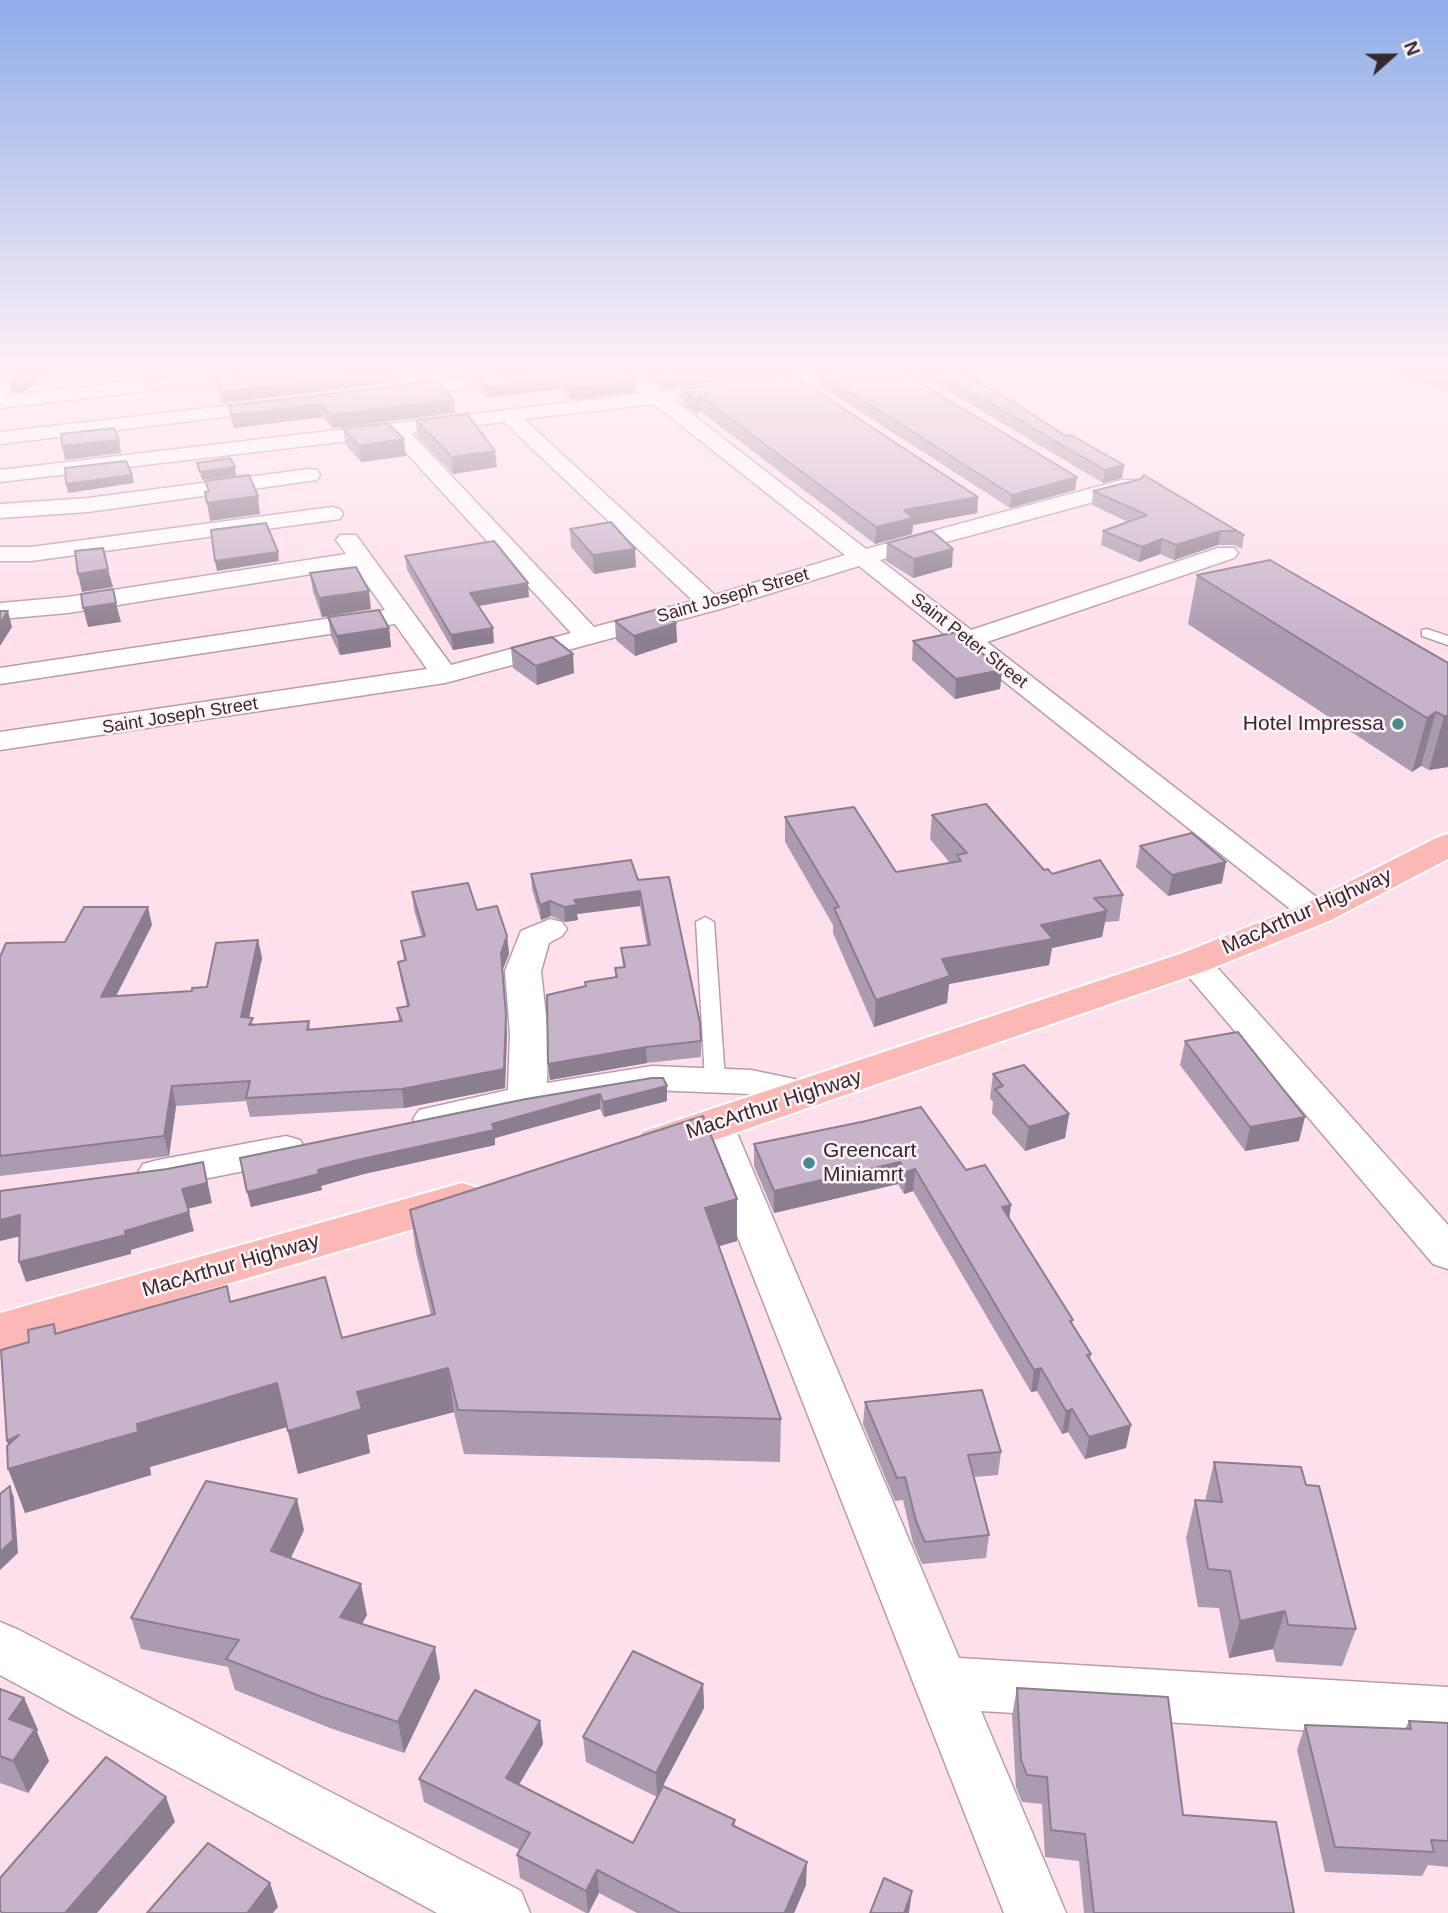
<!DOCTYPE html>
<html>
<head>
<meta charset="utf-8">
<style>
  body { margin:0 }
  #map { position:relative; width:1448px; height:1913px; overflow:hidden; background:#fedfec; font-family:Arial,sans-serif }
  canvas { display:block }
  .north { position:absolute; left:1357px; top:21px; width:70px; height:70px; -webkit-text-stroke:5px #fff2f7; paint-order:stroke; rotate:69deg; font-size:19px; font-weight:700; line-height:28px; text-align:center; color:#35292e }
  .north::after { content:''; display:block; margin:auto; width:24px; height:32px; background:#35292e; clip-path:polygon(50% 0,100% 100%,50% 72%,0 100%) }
</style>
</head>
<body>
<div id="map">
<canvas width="1448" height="1913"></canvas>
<div class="north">N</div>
</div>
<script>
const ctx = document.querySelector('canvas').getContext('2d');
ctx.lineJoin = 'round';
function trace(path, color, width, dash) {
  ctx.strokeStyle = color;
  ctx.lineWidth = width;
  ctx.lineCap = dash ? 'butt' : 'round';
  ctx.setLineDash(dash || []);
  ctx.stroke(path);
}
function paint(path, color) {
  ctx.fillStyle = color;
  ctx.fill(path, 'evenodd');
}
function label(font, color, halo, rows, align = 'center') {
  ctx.font = font + ' Arial,sans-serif';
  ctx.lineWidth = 5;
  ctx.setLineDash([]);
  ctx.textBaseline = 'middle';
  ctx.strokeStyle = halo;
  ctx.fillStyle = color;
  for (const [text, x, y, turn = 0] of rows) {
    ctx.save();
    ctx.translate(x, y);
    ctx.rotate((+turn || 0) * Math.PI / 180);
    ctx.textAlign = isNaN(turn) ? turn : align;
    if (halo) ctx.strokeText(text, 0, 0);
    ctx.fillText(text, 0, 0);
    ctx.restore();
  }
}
const lane = new Path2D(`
  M1427,629L1448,636V645L1422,636V630Z
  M705,917L714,922L725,1080L722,1084H708L705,1080L696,922Z`);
const street = new Path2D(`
  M11,369H31L5,396L234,369H294L285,375L0,408V380Z
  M530,369H588L579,375L395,397L385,391L395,385Z
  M613,369H634L662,391L678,392L681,396L675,401L866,549L1122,480H1138L1141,485L1138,490L880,560L971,630L1218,548H1234L1238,553L1234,558L987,642L1328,906L1333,913L1328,920L1316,923L1304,920L859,566L720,609L445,683L0,750V732L427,669L395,624L0,684V668L385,610L355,567L68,613L0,619V603L68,597L346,554L336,540L340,535H356L451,665L571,633L391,436L0,482V470L641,394ZM654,404L845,555L715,595L524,419ZM504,422L693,601L594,627L411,433Z
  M830,369H881L872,375L751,392L741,386L751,380Z
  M277,400L287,406L284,410L0,444V432Z
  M309,469L317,470L320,475L317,480L88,512L0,518V504L88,498Z
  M332,507L340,509L343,514L340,519L31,561H0V547H31Z
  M550,919L562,922L567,929L562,936L549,943L541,971L548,1034L547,1083L652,1066L751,1070L823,1085L828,1094L823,1103L809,1107L751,1094L652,1090L527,1112L433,1132L419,1128L413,1119L419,1110L508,1090L510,1034L505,971L521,931Z
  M1194,951L1206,955L1448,1225V1269L1433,1264L1182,969L1176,962L1182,955Z
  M714,1113L728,1117L734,1126L959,1658L1448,1687V1739L981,1711L1066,1913H1004L694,1126L700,1117Z
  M286,1136L300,1140L306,1150L300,1160L158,1188L143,1184L137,1174L143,1164L158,1160Z
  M0,1622L19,1630L521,1891L530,1913H437L0,1675Z`);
const highway = new Path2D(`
  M1448,834V859L1329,921L1208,970L674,1154L658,1158L642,1154L636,1143L642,1132L1180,954L1303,905L1436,838Z
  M462,1183L478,1188L485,1199L478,1210L0,1351V1313Z`);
trace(lane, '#ba9ca9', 3);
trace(street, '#ba9ca9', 3);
trace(highway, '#fff', 4);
paint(lane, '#fff');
paint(street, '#fff');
paint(highway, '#fbb8b5');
paint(new Path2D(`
  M553,369L636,392L571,400L560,389L487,398L479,390L478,378Z
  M638,369H809L664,389Z
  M911,369H954L1066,436L1124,465L1122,478L1103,483Z
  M1381,369H1448V391Z
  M235,372L389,383L223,403L217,389L215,378L235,375Z
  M820,373L1077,477L1075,490L1010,508L819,385Z
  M791,374L978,497L977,513L913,525L912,534L875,544L700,411L697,415L683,404L682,389Z
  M454,400L455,413L332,428L323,417L234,428L230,419L228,406Z
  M416,420L497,467L453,474L417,436Z
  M343,428L406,456L361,462L345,444Z
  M1141,479L1244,535L1242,549L1234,545H1218L1174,560L1160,554L1139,562L1101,545L1103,531L1128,522L1092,505L1093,491Z
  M570,529L636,567L594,574L571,547Z
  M887,543L952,567L913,578L886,561Z
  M405,556L529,597L479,606L494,643L453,650L407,570Z
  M310,573L371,609L322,617L313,592Z
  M1197,575L1448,663V767L1429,770L1421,766L1412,772L1188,624Z
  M328,617L389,628L391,647L340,655L331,636Z
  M615,621L676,623L677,642L635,656L616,640Z
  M913,641L1002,670L1000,689L955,699L912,660Z
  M511,648L574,673L537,685L513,668Z
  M932,815L1052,874L1123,895L1119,921L1105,922L1102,937L1052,948L1049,965L949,984L947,1003L874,1027L833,933V925L785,842V817L896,872L950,863L930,839Z
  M1140,846L1222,883L1168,896L1136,867Z
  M631,860L701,1041V1057L647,1063L550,1080L548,1064L585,987V982L615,977V968L623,967L621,948L647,945L640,906L577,914L578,920L565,922L551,916L541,920L532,889L531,874Z
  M412,892L477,910L507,936L509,954L502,971L507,1034L505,1088L404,1108L250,1117L246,1101L176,1106L169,1156L0,1176V957L65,942L152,925L116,996L192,991L207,987L258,940L262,958L249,1018L254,1025L309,1021L310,1029L399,1021L397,1008L407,1006L401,980L398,962L404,961L401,941L422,937L414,910Z
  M1185,1041L1299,1141L1245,1151L1180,1065Z
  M993,1074L1069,1114L1065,1138L1025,1151L992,1113L993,1102L990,1098Z
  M663,1078L667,1086V1101L604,1117L600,1109L495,1138V1145L364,1174L321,1186L322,1190L251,1207L240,1158Z
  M754,1144L966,1170L1011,1205L1009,1219L1091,1354L1090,1360L1126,1448L1085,1459L1068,1432L1062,1434L1037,1391L1031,1392L913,1191L904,1194L898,1184L774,1213L754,1166Z
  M410,1210L737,1241L719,1246L781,1419L780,1462L464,1454L454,1412L367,1435L370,1453L298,1474L287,1427L150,1467L151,1475L25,1513L8,1445L29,1342L54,1324L57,1334L230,1302L342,1338L431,1315L416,1252Z
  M865,1402L1001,1452L998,1475L974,1477L989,1535L986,1558L922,1564L913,1543L903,1500L895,1501L863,1424Z
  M1214,1462L1306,1485L1356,1629L1342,1666L1276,1662L1273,1649L1229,1658L1219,1608L1198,1607L1186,1538L1195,1500L1205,1501Z
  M304,1530L291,1558L367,1615L362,1624L440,1678L404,1753L330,1728L235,1690L228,1667L141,1649L131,1618Z
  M703,1684L704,1708L657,1797L586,1762L583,1737Z
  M1017,1688L1183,1815L1294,1913H1084L1079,1861L1045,1857L1042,1804L1022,1802L1016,1787L1012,1716Z
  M0,1689L24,1698L38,1730L37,1732L49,1761L28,1793L0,1783Z
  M540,1721L543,1744L519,1785L633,1843L735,1820V1826L806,1885L794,1913H637L599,1893L589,1913H586L520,1878L517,1855L520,1850L424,1802L419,1779Z
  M1409,1721L1448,1723V1867L1428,1865L1422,1876L1325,1872L1297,1750L1305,1725L1405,1729Z`), '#ab9baf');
paint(new Path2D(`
  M0,369H8L0,376Z
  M38,369H48L26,391L12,393L10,385Z
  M464,369H506L464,374Z
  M726,369H809L664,389V378Z
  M388,372L389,383L223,403L221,392Z
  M560,378V389L487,398L486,387Z
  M635,381L636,392L571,400L570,388Z
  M700,396V411L697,415V400Z
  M454,400L455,413L332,428L330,415Z
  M321,404L323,417L234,428L232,415Z
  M404,439L406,456L361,462L359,446Z
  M119,440L121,453L65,460L62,446Z
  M495,451L497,467L453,474L452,457Z
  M1124,465L1122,478L1103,483L1105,470Z
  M235,467L236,476L202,480L200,472Z
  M132,475L134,483L68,493L66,484Z
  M1077,477L1075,490L1010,508L1012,495Z
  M258,496L260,514L210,521L207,503Z
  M978,497L977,513L913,525L912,534L875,544L876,527L904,510Z
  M1221,531L1218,545L1174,560L1176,545Z
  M1162,539L1160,554L1139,562L1142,547Z
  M635,549L636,567L594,574L593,555Z
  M953,549L952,567L913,578L914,559Z
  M278,552L279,561L217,571L215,561Z
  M108,569L113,587L82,592L78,574Z
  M528,583L529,597L472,607L470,593Z
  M369,591L371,609L322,617L319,598Z
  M116,603L121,622L88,627L83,608Z
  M8,611L12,627L0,646V623Z
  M676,623L677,642L635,656L634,636Z
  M389,628L391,647L340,655L337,636Z
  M493,628L494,643L453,650L451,635Z
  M573,654L574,673L537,685L536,666Z
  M1002,670L1000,689L955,699L956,679Z
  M1436,712L1421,766L1412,772L1427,718Z
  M1444,716H1448V767L1429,770Z
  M1226,862L1222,883L1168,896L1172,875Z
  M640,891V906L577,914L578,920L565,922L564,907L574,900Z
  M550,901L551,916L541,920L540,905Z
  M148,907L152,925L106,1016L101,997Z
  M1107,911L1102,937L1052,948L1049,965L949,984L947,1003L874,1027L876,1000L942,959L1041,925Z
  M507,936L509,954L502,971L507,1034L505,1088L404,1108L402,1089L501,953Z
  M258,940L262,958L245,1036L241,1017Z
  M646,1047L647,1063L550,1080L548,1064Z
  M172,1086L176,1106L169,1156L164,1136Z
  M667,1086V1101L604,1117L603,1102Z
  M600,1094V1109L495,1138V1145L364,1174L321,1186L322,1190L251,1207L247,1192L318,1170Z
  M1069,1114L1065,1138L1025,1151L1029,1127Z
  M1305,1117L1299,1141L1245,1151L1250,1127Z
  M203,1162L212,1203L187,1209L182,1189Z
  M900,1162L898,1184L774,1213V1191Z
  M915,1169L913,1191L904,1194L906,1172Z
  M737,1199V1241L706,1250L705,1208Z
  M1011,1205L1008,1227L1002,1207Z
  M189,1212L194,1231L131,1250V1254L26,1282L19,1262Z
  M20,1215L26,1235L0,1241V1220Z
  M448,1368L454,1412L367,1435L370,1453L298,1474L288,1431L357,1392Z
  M1041,1368L1037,1391L1031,1392L1034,1370Z
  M277,1383L287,1427L150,1467L151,1475L25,1513L8,1469L16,1467L7,1441L19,1435L137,1424Z
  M1072,1409L1068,1432L1062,1434L1066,1411Z
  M1131,1425L1126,1448L1085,1459L1089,1437Z
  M10,1486L14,1498L18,1553L0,1570V1552Z
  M297,1499L304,1530L279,1582L271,1551Z
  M361,1584L367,1615L347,1648L340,1617Z
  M1285,1611L1273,1649L1229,1658L1240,1621Z
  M435,1647L440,1678L404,1753L398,1722Z
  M703,1684L704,1708L657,1797L656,1773Z
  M24,1698L38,1730L37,1732L49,1761L28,1793L13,1761L9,1719Z
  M540,1721L543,1744L509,1801L506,1778Z
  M166,1797L175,1822L97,1913H65Z
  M807,1862L806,1885L794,1913H785Z
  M597,1870L599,1893L588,1913L586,1891Z
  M270,1883L278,1907L273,1913H247Z
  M912,1891L909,1913H904Z`), '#8b7e8e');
const building = new Path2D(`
  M25,369H38L24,383L10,385Z
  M263,369H386L388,372L221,392L215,378L236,375L235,372Z
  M553,369H622L635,381L570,388L560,378L486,387L478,378Z
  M653,369H726L664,378Z
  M851,369H897L1077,477L1012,495L820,373Z
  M931,369H954L1007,398L1066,436L1071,435L1124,465L1105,470Z
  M1420,369H1448V378Z
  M791,374L978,497L904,510L913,518L876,527L700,396L697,400L682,389Z
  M439,381L454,400L330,415L321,404L232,415L228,406Z
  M467,414L495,451L452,457L416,420Z
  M388,423L404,439L359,446L343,428Z
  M114,428L119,440L62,446L61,434Z
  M230,458L235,467L200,472L197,463Z
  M126,461L132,475L66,484L65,468Z
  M249,475L258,496L207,503L205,492L209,491L205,481Z
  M1144,475L1244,535L1237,531H1221L1176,545L1162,539L1142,547L1103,531L1147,515L1093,491L1141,479Z
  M611,522L635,549L593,555L570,529Z
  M266,523L278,552L215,561L211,530Z
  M932,531L953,549L914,559L887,543Z
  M494,541L528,583L470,593L493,628L451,635L405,556Z
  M103,548L108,569L78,574L75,551Z
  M1270,560L1448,663V716H1444L1436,712L1427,718L1197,575Z
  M356,567L369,591L319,598L310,573Z
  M113,589L116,603L83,608L81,594Z
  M658,609L676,623L634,636L615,621Z
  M379,610L389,628L337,636L328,617Z
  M0,611H8L0,623Z
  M957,632L1002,670L956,679L913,641Z
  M552,637L573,654L536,666L511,648Z
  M986,804L1044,870L1048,869L1052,874L1100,860L1123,895L1094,898L1107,911L1041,925L1053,939L942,959L950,976L876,1000L834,908L839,907L785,817L854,807L896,872L961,861L957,855L967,853L932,815Z
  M1192,833L1226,862L1172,875L1140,846Z
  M631,860L638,880L669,877L700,1023L701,1041L646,1047L548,1064L547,995L586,986L585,982L617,977L615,968L625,967L621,948L650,945L640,891L574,900L577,905L564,907L550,901L540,905L531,874Z
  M468,883L477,910L497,906L507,936L501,953L506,1015L504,1069L402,1089L246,1098L250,1081L172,1086L164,1136L0,1156V957L6,943L65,942L84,907H148L101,997L192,991V988L207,987L216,943L258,940L241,1017L253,1018L249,1025L309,1021L307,1030L402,1021L397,1008L409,1006L398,962L406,960L401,941L425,936L412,892Z
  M1238,1032L1305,1117L1250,1127L1185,1041Z
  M1024,1065L1069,1114L1029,1127L995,1089L1003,1086L993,1074Z
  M652,1078H663L667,1086L603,1102L600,1094L492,1124L494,1130L362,1159L318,1170L319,1174L247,1192L240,1158L526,1099Z
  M921,1107L966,1170L985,1165L1011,1205L1002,1207L1073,1320L1070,1321L1091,1354L1087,1355L1131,1425L1089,1437L1072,1409L1066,1411L1041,1368L1034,1370L915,1169L906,1172L900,1162L774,1191L754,1144L866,1121Z
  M703,1116L737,1199L705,1208L781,1419L458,1410L448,1368L357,1392L362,1409L288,1431L277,1383L137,1424L138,1432L8,1469L7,1446L19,1435L7,1441L1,1350L29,1342L28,1330L54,1324L55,1334L227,1286L230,1302L325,1277L342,1338L435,1314L410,1210Z
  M203,1162L207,1183L182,1189L189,1212L125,1231L126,1235L19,1262L20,1215L0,1220V1191L167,1169Z
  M982,1390L1001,1452L968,1455L989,1535L925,1542L916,1521L905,1477L897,1478L865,1402Z
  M1214,1462L1301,1467L1306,1485L1319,1486L1356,1629L1288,1625L1285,1611L1240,1621L1230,1571L1208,1569L1195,1500L1222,1502Z
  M206,1481L297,1499L271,1551L361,1584L340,1617L435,1647L398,1722L322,1697L226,1659L239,1640L131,1618Z
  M10,1486L13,1540L0,1552V1494Z
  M633,1651L703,1684L656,1773L583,1737Z
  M1017,1688L1168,1697L1183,1815L1276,1822L1294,1913H1094L1085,1834L1051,1830L1047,1777L1027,1775L1021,1760Z
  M0,1689L24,1698L9,1719L35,1729L13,1761L0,1756Z
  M475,1690L540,1721L506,1778L633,1843L663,1786L735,1820L732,1825L807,1862L785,1912L788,1913H680L597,1870L586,1891L517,1855L530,1833L419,1779Z
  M1409,1721L1448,1723V1841L1431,1840L1434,1852L1335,1847L1305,1725L1411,1729Z
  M106,1757L166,1797L65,1913H3L0,1911V1878Z
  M208,1843L270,1883L247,1913H147Z
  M884,1878L912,1891L904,1913H870Z`);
paint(building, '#c7b4cb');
trace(building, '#8b7e8e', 2);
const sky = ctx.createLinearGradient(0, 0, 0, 637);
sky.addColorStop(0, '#8fade9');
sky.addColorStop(0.58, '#fff1f6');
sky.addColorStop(1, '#fff1f600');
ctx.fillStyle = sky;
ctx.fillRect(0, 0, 1448, 637);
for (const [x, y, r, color] of [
  [1398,724,7,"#448c8d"],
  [809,1163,7,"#448c8d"]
]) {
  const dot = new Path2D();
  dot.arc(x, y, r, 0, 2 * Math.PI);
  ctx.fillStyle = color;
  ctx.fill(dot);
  trace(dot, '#fff2f7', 2.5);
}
label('18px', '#35292e', '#fff2f7', [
  ["Saint Joseph Street",733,596,-16],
  ["Saint Peter Street",969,641,38],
  ["Saint Joseph Street",180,716,-9]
]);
label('21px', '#35292e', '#fff2f7', [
  ["Hotel Impressa",1384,724],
  ["Greencart",823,1151,"left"],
  ["Miniamrt",823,1175,"left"]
], 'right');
label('21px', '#35292e', '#fff2f7', [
  ["MacArthur Highway",1307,912,-24],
  ["MacArthur Highway",774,1105,-18],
  ["MacArthur Highway",231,1266,-16]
]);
</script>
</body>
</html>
